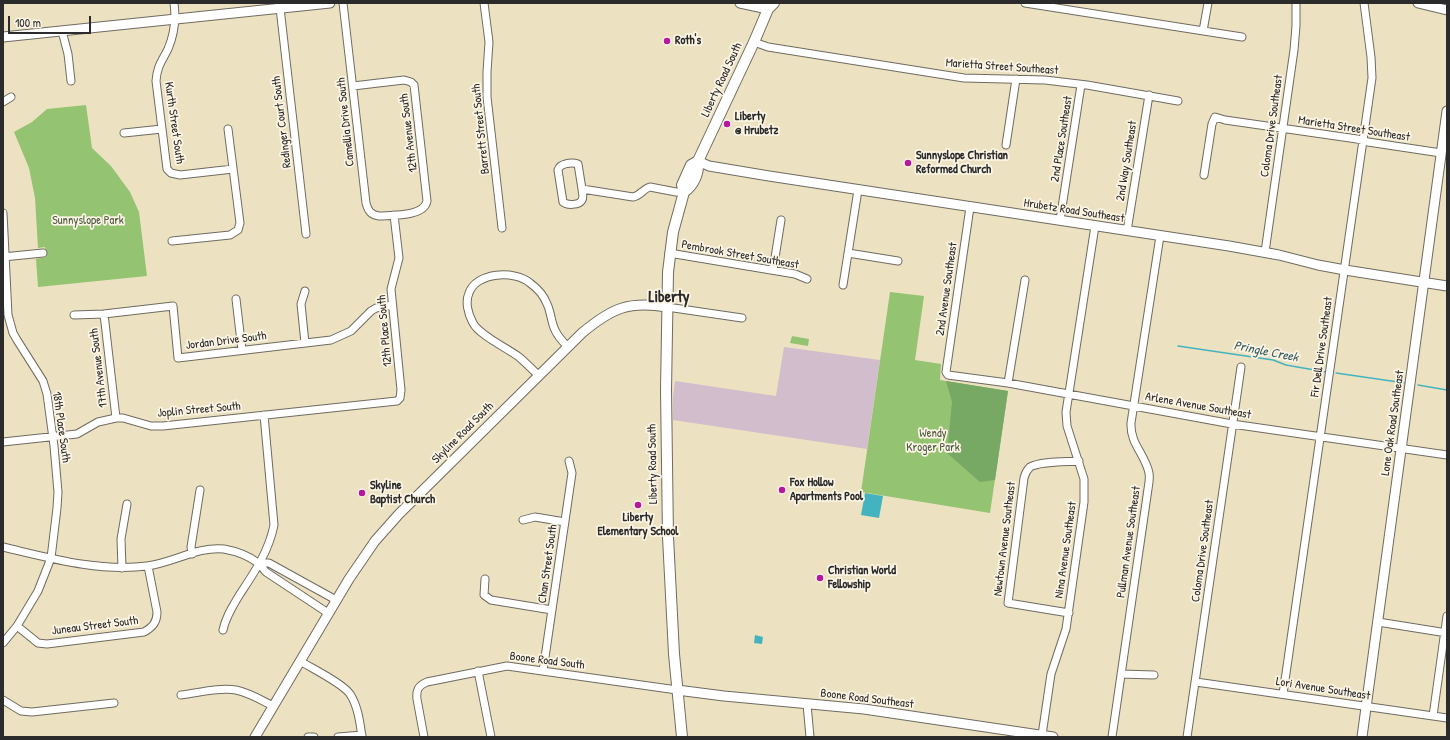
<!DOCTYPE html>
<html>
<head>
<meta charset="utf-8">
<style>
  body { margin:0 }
  #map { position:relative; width:1450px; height:740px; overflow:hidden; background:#ece2c1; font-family:"Patrick Hand",sans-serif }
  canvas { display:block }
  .frame { position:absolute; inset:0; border:4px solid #2b2b2b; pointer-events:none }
  .scale { position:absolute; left:8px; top:16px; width:83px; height:18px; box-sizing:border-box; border:2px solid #2b2b2b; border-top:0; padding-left:5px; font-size:12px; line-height:14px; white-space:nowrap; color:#2b2b2b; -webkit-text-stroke:3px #fcf5e5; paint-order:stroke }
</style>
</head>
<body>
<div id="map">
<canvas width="1450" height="740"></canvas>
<div class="frame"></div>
<div class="scale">100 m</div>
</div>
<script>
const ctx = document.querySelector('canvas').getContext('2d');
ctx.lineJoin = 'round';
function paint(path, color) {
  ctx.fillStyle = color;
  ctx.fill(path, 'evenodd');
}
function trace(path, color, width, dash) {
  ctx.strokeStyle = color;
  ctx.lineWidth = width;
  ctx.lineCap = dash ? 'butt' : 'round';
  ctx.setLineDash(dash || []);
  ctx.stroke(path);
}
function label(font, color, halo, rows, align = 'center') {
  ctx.font = font + ' "Patrick Hand",sans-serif';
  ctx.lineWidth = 3.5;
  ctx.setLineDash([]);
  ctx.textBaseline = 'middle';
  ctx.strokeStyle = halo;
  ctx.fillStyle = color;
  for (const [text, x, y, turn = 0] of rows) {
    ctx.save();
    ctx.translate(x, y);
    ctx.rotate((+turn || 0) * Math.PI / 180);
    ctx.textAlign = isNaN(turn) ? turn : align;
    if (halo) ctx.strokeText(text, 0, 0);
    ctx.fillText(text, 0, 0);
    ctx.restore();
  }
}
paint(new Path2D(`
  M784,347L880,360L867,449L673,420V396L675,381L776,396Z`), '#d1bdcc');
paint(new Path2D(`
  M86,105L92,148L111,166L130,192L139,212L147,276L38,287L36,259L46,257L45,247L38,248L35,198L29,168L14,132L32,122L47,109Z
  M890,292L924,296L915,360L941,364L940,380L1008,391L990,513L861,492Z
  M792,336L809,339L808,346L790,343Z`), '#94c372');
paint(new Path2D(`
  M946,381L1008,391L995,480L980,482L947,453L952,402Z`), '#77a964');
paint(new Path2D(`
  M865,493L883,496L879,518L861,515Z
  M755,635L763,637L762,644L754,643Z`), '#44b3c0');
trace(new Path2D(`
  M1178,346L1273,360L1286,365L1326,372
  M1336,373L1405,383
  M1418,385L1447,390`), '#44b3c0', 1.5);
const street = new Path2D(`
  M174,3C176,18 174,35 168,49C162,61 157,66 156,81L167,169L171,173L180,175L233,169
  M343,3L366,203C368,211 371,215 379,216C392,215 424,217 427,201L414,85L411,82L404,80L353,86
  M484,3L489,42L487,72V97L502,228
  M1025,3L1242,37
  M280,8L306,234
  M62,31L68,54L71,81
  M1203,31L1208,3
  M754,42L768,47L964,78L1045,80L1087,85L1178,101
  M3,102L11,97
  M124,133L162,129
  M1006,145L1016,79
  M1204,175L1212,124L1215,117L1225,120L1357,139L1368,142L1441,153
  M582,189C582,192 584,197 582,200C579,206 566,205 563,202L558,170C560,163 572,162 578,164L582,189L633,197C640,196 643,189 650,187L676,192H684
  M970,207L946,372L948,375L1008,383L1232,424L1447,455
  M3,213L8,315L13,333L17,340L43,381L47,394L54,446L58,492L57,508L51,558L38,591L17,626L3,643
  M1060,220L1081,85
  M1127,231L1149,95
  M172,241L230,235L238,230L240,223L228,129
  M1265,252L1294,50L1296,26V3
  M669,253L795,274L807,279
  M848,253L898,261
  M3,257L43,253
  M773,270L781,220
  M843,285L858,190
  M236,299L242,350
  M667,307L742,318
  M104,314L116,418
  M74,315L104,314L173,306L178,358L331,340L351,331L371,311L376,308L392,305
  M305,343L301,304L305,291
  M539,376C533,370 526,363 519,357C507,348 479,335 473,323C468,314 465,302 469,293C476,272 515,270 530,283C537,288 544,296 547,304C551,312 551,322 555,330C558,337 563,342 568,347
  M1008,383L1025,280
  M3,442L77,434L98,422L116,418H123L151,426H163L397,401L400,398L401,390L391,289L399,258L394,215
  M523,520L535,517L565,522
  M3,547C50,558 98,572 147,566C173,563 198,546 224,549C235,551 249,556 258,563C261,565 263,569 266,572L328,613
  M192,554L191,547L200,490
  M259,563H269L336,600
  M122,568L121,539L127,504
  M485,579L484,595L491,600L552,610
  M1069,613L1008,603L1024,478C1025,474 1027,470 1030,467C1041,461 1066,462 1079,461
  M1378,622L1447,633
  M17,626L38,643L47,644L144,632C153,627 157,622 157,612L148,566
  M223,630C226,616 233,606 240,594C254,573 269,551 274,525L264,415
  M300,661C313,669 342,683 350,694C358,706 360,723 362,737
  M478,671L491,737
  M543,671L572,473L569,461
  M1121,674L1154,675
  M1196,682L1447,718
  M1283,694L1372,78L1371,57L1364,3
  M181,695C198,693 219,687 236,690C250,693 261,700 273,706
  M3,700L21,711L32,712L114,703
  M807,704L810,737
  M1433,716L1447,616
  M1042,735L1051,674L1066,629L1084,502V479L1067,426L1066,412L1095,226
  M308,737H314
  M338,737L362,735
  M424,737L417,699C416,690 418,686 427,682L507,666L677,690
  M1112,737L1148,489C1149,483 1150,478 1149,473C1145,454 1130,444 1131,423L1160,236
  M1187,737L1241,367`);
const secondary = new Path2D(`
  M740,3L768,9
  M1418,3L1447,10
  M3,37L330,3
  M698,161L709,166L769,176L1229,246L1279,255L1318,265L1345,270L1447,286
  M677,690L724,696L864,709L1053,737
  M255,737L349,579L375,541L399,514L582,333C612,308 628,301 667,307
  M1362,737L1447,111`);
const primary = new Path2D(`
  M684,192C694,185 699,173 698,161L754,42L768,9L774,3
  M682,737L674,654L668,537L666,390L668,272L673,232L684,192L682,185L691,165L698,161`);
trace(street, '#6f6b60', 9);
trace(secondary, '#6f6b60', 11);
trace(primary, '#6f6b60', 12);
trace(street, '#fff', 7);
trace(secondary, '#fff', 9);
trace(primary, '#fff', 10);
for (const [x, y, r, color] of [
  [667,41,4,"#b5179e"],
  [727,124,4,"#b5179e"],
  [908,163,4,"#b5179e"],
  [782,490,4,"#b5179e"],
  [362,493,4,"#b5179e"],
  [638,505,4,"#b5179e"],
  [820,578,4,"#b5179e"]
]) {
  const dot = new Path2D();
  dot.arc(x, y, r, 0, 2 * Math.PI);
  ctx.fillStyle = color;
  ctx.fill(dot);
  trace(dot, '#fcf5e5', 1.5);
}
label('bold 12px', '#2b2b2b', '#fcf5e5', [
  ["Roth's",675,41],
  ["Liberty",735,117],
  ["@ Hrubetz",735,131],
  ["Sunnyslope Christian",916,156],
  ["Reformed Church",916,170],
  ["Fox Hollow",790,483],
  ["Apartments Pool",790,497],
  ["Skyline",370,486],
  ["Baptist Church",370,500],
  ["Liberty",638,518,"center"],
  ["Elementary School",638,532,"center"],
  ["Christian World",828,571],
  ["Fellowship",828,585]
], 'left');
label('12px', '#2b2b2b', '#fcf5e5', [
  ["Marietta Street Southeast",1002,67,4],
  ["Liberty Road South",722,80,-65],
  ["Redinger Court South",282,122,-97],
  ["Camellia Drive South",346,122,-96],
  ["Kurth Street South",174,123,82],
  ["Coloma Drive Southeast",1272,126,-82],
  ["Barrett Street South",481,129,-96],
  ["Marietta Street Southeast",1354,129,9],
  ["12th Avenue South",409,133,-97],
  ["2nd Place Southeast",1062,139,-81],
  ["2nd Way Southeast",1127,161,-81],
  ["Hrubetz Road Southeast",1074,211,9],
  ["Pembrook Street Southeast",740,255,10],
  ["2nd Avenue Southeast",947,289,-82],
  ["12th Place South",385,331,-95],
  ["Jordan Drive South",226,341,-7],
  ["Fir Dell Drive Southeast",1322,347,-82],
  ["17th Avenue South",99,368,-97],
  ["Arlene Avenue Southeast",1198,406,10],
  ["Joplin Street South",199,410,-5],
  ["Lone Oak Road Southeast",1393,423,-82],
  ["18th Place South",61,427,82],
  ["Skyline Road South",463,433,-45],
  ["Liberty Road South",653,464,-91],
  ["Newtown Avenue Southeast",1005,539,-83],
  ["Pullman Avenue Southeast",1129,542,-82],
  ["Nina Avenue Southeast",1066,550,-82],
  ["Coloma Drive Southeast",1203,551,-82],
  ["Chan Street South",548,564,-82],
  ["Juneau Street South",95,626,-7],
  ["Boone Road South",547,661,7],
  ["Lori Avenue Southeast",1323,689,9],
  ["Boone Road Southeast",867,699,7]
]);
label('12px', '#4a5940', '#fcf5e5', [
  ["Sunnyslope Park",88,221],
  ["Wendy",933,434],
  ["Kroger Park",933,448]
]);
label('italic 13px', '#345b5f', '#fcf5e5', [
  ["Pringle Creek",1266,352,11]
]);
label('bold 16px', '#2b2b2b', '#fcf5e5', [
  ["Liberty",669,298]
]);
</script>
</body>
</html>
